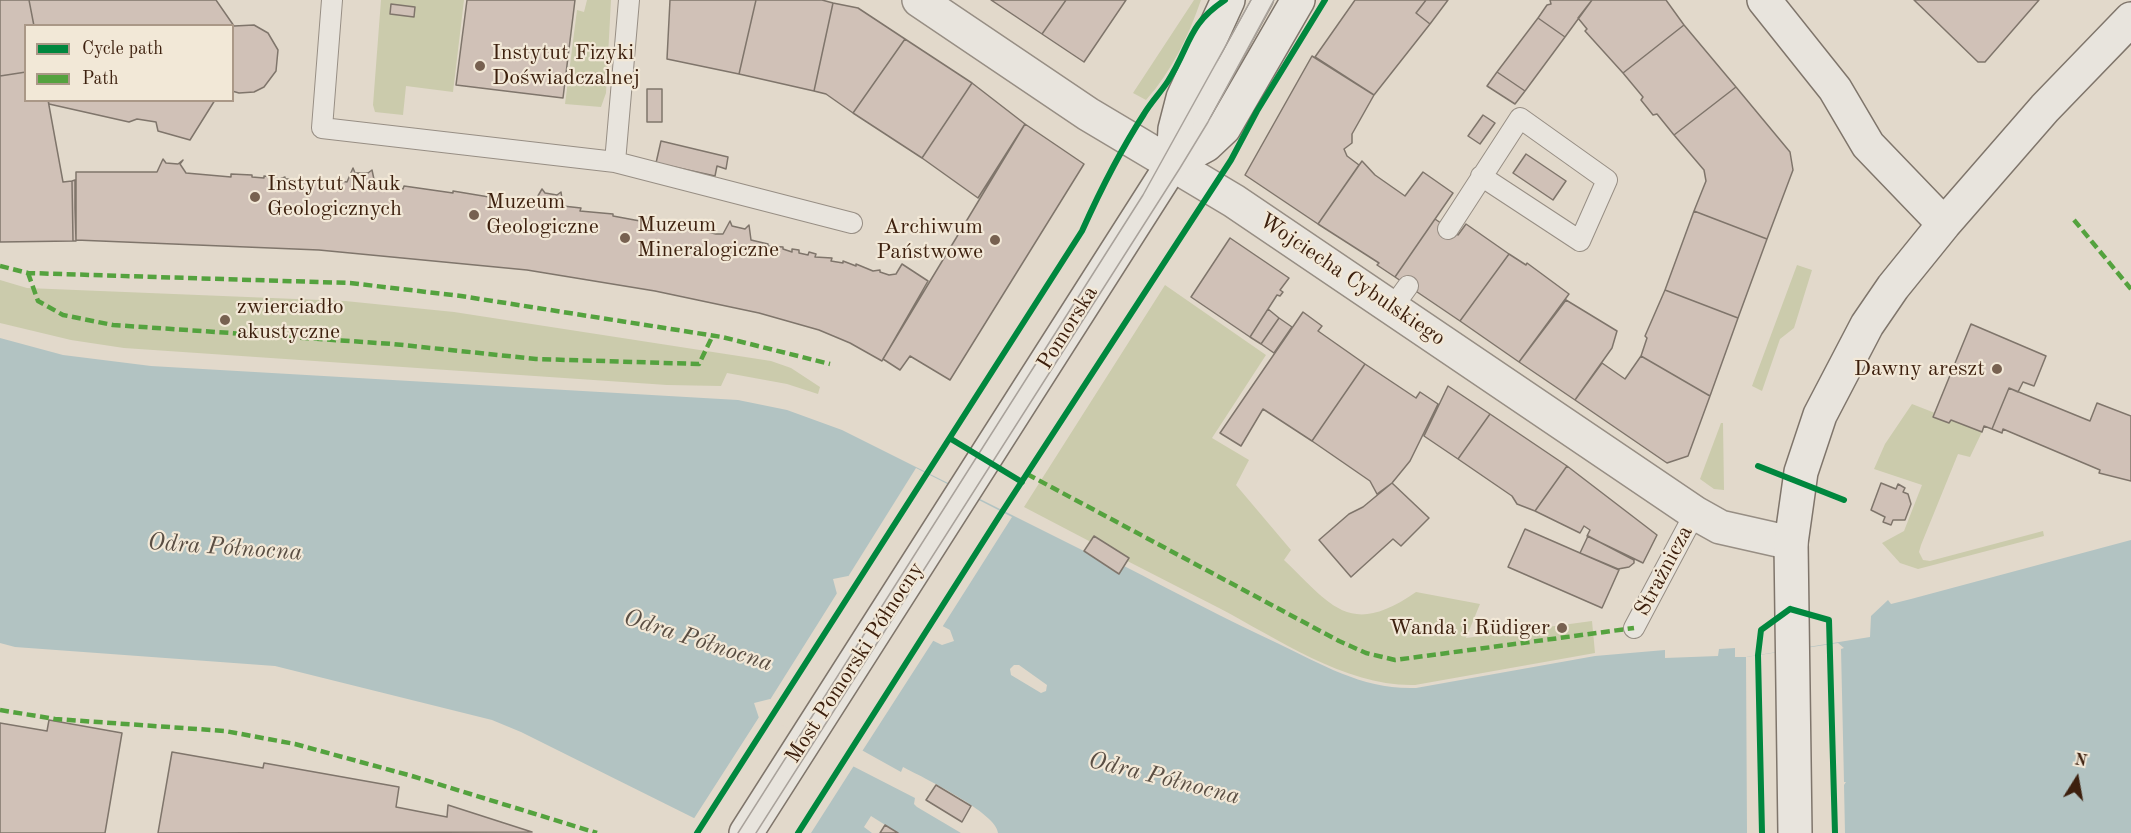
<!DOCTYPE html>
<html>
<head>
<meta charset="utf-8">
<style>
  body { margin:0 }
  #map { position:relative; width:2131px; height:833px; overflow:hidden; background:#e2d9cb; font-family:"Old Standard TT",serif }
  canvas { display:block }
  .legend { position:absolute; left:24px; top:24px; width:210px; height:78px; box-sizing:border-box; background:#f2e8d7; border:2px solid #aa9887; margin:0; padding:8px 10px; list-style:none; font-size:18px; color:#3d200e }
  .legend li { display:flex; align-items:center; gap:12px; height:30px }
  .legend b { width:30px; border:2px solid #aa9887 }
  .north { position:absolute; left:2047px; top:749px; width:60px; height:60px; -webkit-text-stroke:4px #f2e8d7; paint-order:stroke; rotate:11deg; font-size:16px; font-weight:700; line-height:24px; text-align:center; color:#3d200e }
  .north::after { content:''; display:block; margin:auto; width:21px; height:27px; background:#3d200e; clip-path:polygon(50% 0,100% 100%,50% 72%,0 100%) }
</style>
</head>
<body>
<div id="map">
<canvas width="2131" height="833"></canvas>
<ul class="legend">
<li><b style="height:8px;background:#00873e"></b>Cycle path</li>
<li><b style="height:8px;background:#54a23e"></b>Path</li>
</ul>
<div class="north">N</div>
</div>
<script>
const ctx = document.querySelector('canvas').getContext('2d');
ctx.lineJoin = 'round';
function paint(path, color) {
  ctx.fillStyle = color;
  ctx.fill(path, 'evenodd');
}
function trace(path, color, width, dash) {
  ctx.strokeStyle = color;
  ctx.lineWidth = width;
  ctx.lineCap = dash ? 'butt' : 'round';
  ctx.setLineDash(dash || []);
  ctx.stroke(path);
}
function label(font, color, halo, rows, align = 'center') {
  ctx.font = font + ' "Old Standard TT",serif';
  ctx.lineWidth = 4.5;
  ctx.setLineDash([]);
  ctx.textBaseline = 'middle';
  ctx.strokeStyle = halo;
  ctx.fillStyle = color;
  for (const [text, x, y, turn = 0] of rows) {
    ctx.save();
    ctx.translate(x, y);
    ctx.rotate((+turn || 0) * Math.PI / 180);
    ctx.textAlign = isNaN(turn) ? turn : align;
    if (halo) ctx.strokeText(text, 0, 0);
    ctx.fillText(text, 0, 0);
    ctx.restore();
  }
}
paint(new Path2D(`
  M381,0H464L453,92L406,86L403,115L375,112L373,105Z
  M587,0H611L606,93L601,107L565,104L577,10L584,12Z
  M1194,0H1201C1188,37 1172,71 1146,100L1133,93Z
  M1797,265L1812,270L1794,328L1780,339L1762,391L1752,386Z
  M0,280L27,288L345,301L454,312L771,361L791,368L820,387L818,394L787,384L727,373L721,386L667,385L124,348L71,340L0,323Z
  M1165,285L1266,355L1212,438L1249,460L1236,485L1291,550L1284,560C1332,606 1350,638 1416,592L1480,604L1466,638L1592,621L1595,653L1415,685C1347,687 1278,639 1219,608C1154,575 1089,541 1024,507Z
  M1912,404L1935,413L1933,417L1949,423L1951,420L1982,432L1970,457L1958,454L1921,545L1919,552L1923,560L1930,561L2043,531L2044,536L1918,569L1900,563L1882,543L1904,531L1922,485L1874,469L1885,444Z
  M1721,423H1723L1724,490L1714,489L1700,479Z`), '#cbcbac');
paint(new Path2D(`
  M0,338L63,355L151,366L738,400L787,410L842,430L1084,551L1118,574L1124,566C1175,592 1225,619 1277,643C1323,665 1364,690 1416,688L1595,656L1665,650V658L1718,656L1719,649L1735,648V657H1746L1870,637L1871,616L1888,600L1891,604L1911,599L2131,540V833H998C997,813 922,777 903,767L901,772L770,699L754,703L759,718L915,798L914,804L917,807L961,833H898L871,816L864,827L872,833H724L521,732L492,720L275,666L15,647L0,643ZM848,576L950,630L954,641L942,645L837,594L833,579ZM1014,665H1019L1047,685L1046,691L1041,693L1011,675L1010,669Z`), '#b2c3c2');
paint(new Path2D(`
  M916,468L1012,517L941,629L846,580Z
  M839,590L935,638L861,753L768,703Z
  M1838,643L1844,648L1841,649L1844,782H1846L1844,785L1845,833H1747L1746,657Z
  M761,714L855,764L811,833H718L693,820Z`), '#e2d9cb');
const building = new Path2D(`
  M0,0H29L34,26H26V72L0,76Z
  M29,0H216L234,26L254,25L268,33L278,50L276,71L264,87L254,92L239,93L232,91V26H34Z
  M467,0H575L563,98L456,85Z
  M670,0H756L739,74L667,59Z
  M756,0H822L833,3L814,91L739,74Z
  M991,0H1066L1042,34Z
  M1066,0H1126L1084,62L1042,34Z
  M1355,0H1426L1416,13L1430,24L1374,95L1315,57Z
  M1426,0H1448L1430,24L1416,13Z
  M1550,0H1592L1565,37L1538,18L1547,5L1551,4Z
  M1592,0H1666L1684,25L1623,73L1585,31L1587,29L1578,18Z
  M1914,0H2039L1985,62H1978Z
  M833,3L858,8L905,39L853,113L826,94L814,91Z
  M391,4L415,7L414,17L390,14Z
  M1538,18L1565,37L1525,91L1497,72Z
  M1684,25L1736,87L1674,135L1657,114L1653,115L1641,100L1643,97L1623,73Z
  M905,39L972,83L922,158L853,113Z
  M1312,56L1374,95L1352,134V143L1344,149L1347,156L1359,165L1318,224L1245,175Z
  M26,72V100H48L63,182L72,181L73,241L0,242V76Z
  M1497,72L1525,91L1515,104L1487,86Z
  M972,83L1025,124L978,198L922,158Z
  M1736,87L1790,152L1793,170L1767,239L1694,211L1706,181L1704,170L1674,135Z
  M647,89H662V122H647Z
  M48,100H215L190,140L158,131L156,122L137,119L129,122L49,104Z
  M1483,115L1495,123L1480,144L1468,136Z
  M1025,124L1084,164L950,380L910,356L900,370L883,359Z
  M661,141L728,157L726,169L717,166L715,176L656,163Z
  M1526,154L1566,181L1553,200L1513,173Z
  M163,159L166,163L178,164L183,160L180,164L186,173L231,177V174L252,175V177L264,178V176L280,179L285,177V179H318V181L329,182L330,180L347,182L353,168L355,173H368L372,170L375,184L393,185L392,188L403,189L404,186L453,193V191L519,202L520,199L535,201L542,189L545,193L557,195L561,192L563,206L581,208L580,211L613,214V216L640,221L641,218L673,226V224L716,234H723L730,221L732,226L745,229L749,225L751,240L768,244V246L783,247V249L792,252V249L799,250V253L808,255L809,252L816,254L815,257L832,258L831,261L843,263V261L856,266V264L873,271L880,270V272L889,275L896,274L902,264L928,281L882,361L850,343L819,330L759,313L655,291L527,270L319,250L76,240V172H157Z
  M1362,161L1375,175L1405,196L1423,172L1453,193L1395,277L1377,265L1379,263L1318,224Z
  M75,180V208L76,241H73L72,181Z
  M1694,211L1767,239L1738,318L1665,290Z
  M1435,219L1458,235L1466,224L1509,254L1460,321L1395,277Z
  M1230,238L1289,278L1280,290L1283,292L1280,296L1277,295L1250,337L1191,297Z
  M1509,254L1526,265L1527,263L1569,294L1519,362L1460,321Z
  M1665,290L1738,318L1710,396L1641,356L1647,338L1645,336Z
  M1566,300L1617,331L1612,348L1575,400L1519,362Z
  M1268,309L1279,318L1261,344L1250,337Z
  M1303,312L1322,326L1318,331L1365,364L1312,441L1263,409L1241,446L1220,433Z
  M1279,318L1292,327L1274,353L1261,344Z
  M1971,324L2046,356L2034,386L2023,382L2018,392L2009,388L1992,429L1984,426L1982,432L1951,420L1949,423L1933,417Z
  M1641,356L1710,396L1688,456L1667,463L1575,400L1602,363L1625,379Z
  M1365,364L1416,398L1420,392L1438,404L1410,461L1392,483L1377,494L1370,481L1312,441Z
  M1448,386L1490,414L1458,459L1424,436Z
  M2009,388L2090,421L2097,403L2131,416V481L2099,473L2100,470L2003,429L2002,433L1992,429Z
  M1490,414L1567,466L1535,511L1517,504L1512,496L1458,459Z
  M1567,466L1657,535L1643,563L1587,536L1590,530L1584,526L1580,533L1535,511Z
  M1392,483L1429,518L1401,546L1393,539L1351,577L1319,540L1349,514L1363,507Z
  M1881,483L1896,489L1898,484L1905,488L1903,492L1908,494L1911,504L1905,520H1893L1891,525L1883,522L1885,517L1871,510Z
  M1525,529L1619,570L1602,608L1508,567Z
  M1094,536L1129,558L1119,574L1084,551Z
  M1588,536L1634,560V563L1629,567L1618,569L1580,553Z
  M49,720L122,733L105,833H0V723L47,731Z
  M172,752L263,768L264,763L399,787L396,807L447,817L448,805L532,832L158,833Z
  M936,785L971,806L962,822L926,800Z
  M885,825L898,833H880Z`);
paint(building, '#d0c1b7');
trace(building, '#7f756b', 1.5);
const lane = new Path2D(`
  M332,0L322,128L615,162L852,223
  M1180,151L1263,0
  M615,162L629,0
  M1448,229L1520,118L1607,180L1580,241L1481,176
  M1392,308L1408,286
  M1634,628L1695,513`);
const street = new Path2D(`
  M919,0L1088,114L1234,201L1695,513L1720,527L1791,543`);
const secondary = new Path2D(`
  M1764,0L1835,89L1868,145L1944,224
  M1173,163L1206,145L1224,128L1298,0
  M746,833L1173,163L1175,129L1183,98L1228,0
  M1795,833L1791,543L1801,472L1820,415L1867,325L1893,287L1944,224L2045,108L2131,19`);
trace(lane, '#978e84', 22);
trace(street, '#978e84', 36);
trace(secondary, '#7f756b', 36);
trace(lane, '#e8e4dd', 20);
trace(street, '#e8e4dd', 33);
trace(secondary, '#e8e4dd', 33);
trace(new Path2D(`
  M738,833L1143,195L1251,0
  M756,833L1180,168L1208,122L1274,0`), '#a9a29b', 1.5);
trace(new Path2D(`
  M2074,220L2131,289
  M0,266L28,273L350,283L461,296L722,337L830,364
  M28,273L38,301L63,315L113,325L393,344L536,359L699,364L713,335
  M1027,474L1339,641L1366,653L1395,660L1634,628
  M0,710L55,719L225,731L295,744L412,776L597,833`), '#54a23e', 4.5, [9, 4.5]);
trace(new Path2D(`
  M951,439L1022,482
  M1758,466L1844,500
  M1790,609L1829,620L1835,833
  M697,833L1082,231C1100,191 1120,151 1144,114C1151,102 1161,92 1168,81C1191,45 1187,25 1225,0
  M798,833L1002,512L1231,160L1257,111L1325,0
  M1762,833L1758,655L1761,630L1790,609`), '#00873e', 6);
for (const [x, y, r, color] of [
  [480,66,6,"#776150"],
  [255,197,6,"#776150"],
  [474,215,6,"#776150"],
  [625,238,6,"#776150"],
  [995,240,6,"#776150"],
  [225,320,6,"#776150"],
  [1997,369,6,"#776150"],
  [1562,628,6,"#776150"]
]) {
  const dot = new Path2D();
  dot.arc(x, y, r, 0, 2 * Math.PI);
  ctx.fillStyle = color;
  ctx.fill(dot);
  trace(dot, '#f2e8d7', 2);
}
label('22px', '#3d200e', '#f2e8d7', [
  ["Instytut Fizyki",492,53],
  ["Doświadczalnej",492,78],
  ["Instytut Nauk",267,184],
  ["Geologicznych",267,209],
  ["Muzeum",486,202],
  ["Geologiczne",486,227],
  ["Muzeum",637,225],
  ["Mineralogiczne",637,250],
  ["Archiwum",983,227,"right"],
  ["Państwowe",983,252,"right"],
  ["zwierciadło",237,307],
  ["akustyczne",237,332],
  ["Dawny areszt",1985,369,"right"],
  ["Wanda i Rüdiger",1550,628,"right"]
], 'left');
label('22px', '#3d200e', '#f2e8d7', [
  ["Wojciecha Cybulskiego",1352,280,34],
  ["Pomorska",1068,328,-58],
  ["Strażnicza",1664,571,-62],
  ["Most Pomorski Północny",855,663,-57]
]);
label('italic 24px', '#5a4e43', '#f2e8d7', [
  ["Odra Północna",225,548,4],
  ["Odra Północna",698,641,18],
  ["Odra Północna",1164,779,14]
]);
</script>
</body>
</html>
